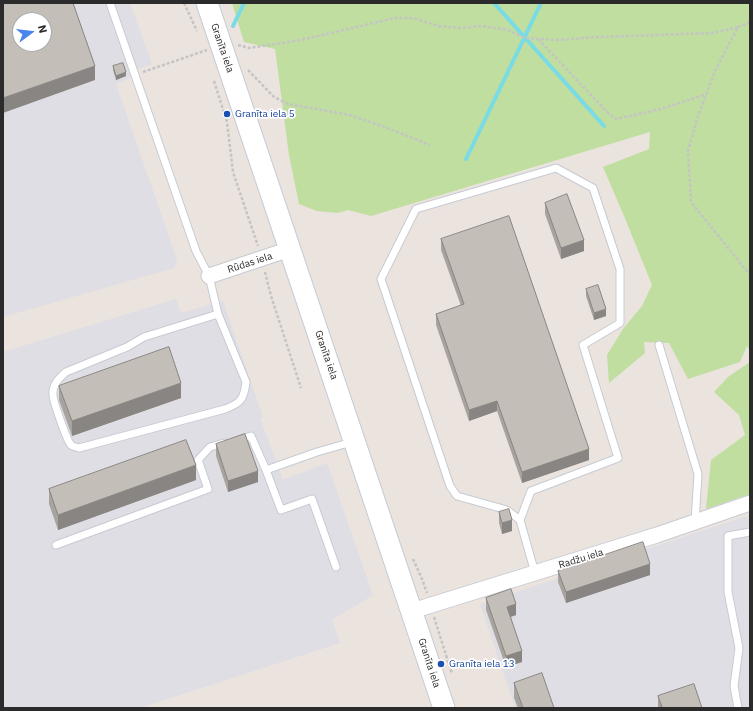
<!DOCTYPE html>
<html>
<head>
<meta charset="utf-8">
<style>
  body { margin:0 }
  #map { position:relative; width:753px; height:711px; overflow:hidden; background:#ebe3de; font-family:"IBM Plex Sans",sans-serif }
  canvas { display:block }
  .frame { position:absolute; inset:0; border:4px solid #2b2b2b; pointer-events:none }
  .north { position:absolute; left:12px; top:12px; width:40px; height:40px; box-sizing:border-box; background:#fff; border:1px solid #aaa; border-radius:50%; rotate:75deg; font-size:11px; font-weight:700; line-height:16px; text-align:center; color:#2b2b2b }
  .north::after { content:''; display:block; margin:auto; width:14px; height:18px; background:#4b85ec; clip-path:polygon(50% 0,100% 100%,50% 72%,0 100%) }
</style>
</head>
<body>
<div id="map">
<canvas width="753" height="711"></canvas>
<div class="frame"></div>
<div class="north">N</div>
</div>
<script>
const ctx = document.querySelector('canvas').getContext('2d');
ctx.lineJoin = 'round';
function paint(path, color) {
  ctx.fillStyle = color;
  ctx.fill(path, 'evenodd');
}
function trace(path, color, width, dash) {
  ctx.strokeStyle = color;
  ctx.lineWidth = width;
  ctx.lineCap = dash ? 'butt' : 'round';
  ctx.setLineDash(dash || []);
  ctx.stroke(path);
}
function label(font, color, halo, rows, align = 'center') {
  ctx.font = font + ' "IBM Plex Sans",sans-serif';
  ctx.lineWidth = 3.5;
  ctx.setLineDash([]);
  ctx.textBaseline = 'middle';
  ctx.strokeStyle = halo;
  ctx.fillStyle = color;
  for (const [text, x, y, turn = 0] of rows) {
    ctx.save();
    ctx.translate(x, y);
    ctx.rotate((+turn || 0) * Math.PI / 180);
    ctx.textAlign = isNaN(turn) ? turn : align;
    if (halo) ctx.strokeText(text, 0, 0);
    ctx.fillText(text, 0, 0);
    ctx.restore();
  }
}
paint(new Path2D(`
  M3,3H130L152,64L138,69L128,79L116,84L177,260L174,268L3,317ZM20,20H44V44H20Z
  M176,299L181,313L223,301L263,417L260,418L283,480L327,463L373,595L332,620L340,643L140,708H3V352Z
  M750,515V708H515L480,604Z`), '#dedee4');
paint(new Path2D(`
  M232,3H750V351L747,346L740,362L688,379L669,343L644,342L645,353L609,383L607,355L623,329L642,306L652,285L624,216L603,167L649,149L650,132L371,216L348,210L338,213L317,211L299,204L289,155L275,49L244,42Z
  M750,362V494L706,509L711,460L745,435L739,415L714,392L728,377Z`), '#bfde9f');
trace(new Path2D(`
  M494,3L604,126
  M233,26L244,3
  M466,159L541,3`), '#79dbe5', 4);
const service = new Path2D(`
  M110,3L196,251L209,276L218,314L246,382C244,399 241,403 225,409L79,448C77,447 73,447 71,445C67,441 53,401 53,395C52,385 59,378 66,372L127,347L144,337L218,314
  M659,345L698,474L695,522
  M238,440L251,436L266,470L317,452L352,442
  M266,470L281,510L312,499L336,567
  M520,520L531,491L618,458L583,345L620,323V269L593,188L556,168L416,209L381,279L450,486L457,496L507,510L520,520L535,573
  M56,545L208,489L198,460L210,447L224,443
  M738,708L734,686L739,648L728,592V536L750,532`);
const minor = new Path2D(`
  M209,276L290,249
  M412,611L657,535L750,503`);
const secondary = new Path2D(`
  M207,3L444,708`);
trace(service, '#c6cbd3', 9);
trace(minor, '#c6cbd3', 17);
trace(secondary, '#c6cbd3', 23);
trace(new Path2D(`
  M184,3L197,31
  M750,22L738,27L715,71L697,119L688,151L691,202L750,275
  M538,39L607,112L616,119L661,109L707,94
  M238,45L249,48L301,40L395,18H413L439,26L460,28L482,26L508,30L525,38L558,40L598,37L713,33L738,27
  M248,70L274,97L288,104L350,115L390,129L430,145
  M143,72L207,50
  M214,81L227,122L233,172L258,246
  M265,272L271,296L301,388
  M413,559L422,579L427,593
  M434,617L452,674`), '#c4c4c4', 2.5, [3, 2]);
trace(service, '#fff', 7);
trace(minor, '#fff', 15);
trace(secondary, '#fff', 21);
paint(new Path2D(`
  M113,66L126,76L116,80L113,70Z
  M545,203L584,251L561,259L545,214Z
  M441,239L589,460L522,483L497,411L469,421L436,325V314L461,306L441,250Z
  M586,289L606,316L594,320L586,296Z
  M59,386L181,398L72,436L59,400Z
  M216,444L258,482L228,492L216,456Z
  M196,480L58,530L49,504V489Z
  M499,512L512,531L502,534L499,523Z
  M558,571L650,575L566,603L558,582Z
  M486,598L516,615L511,617L522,662L506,667L486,610Z
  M514,683L554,708H518L514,698Z
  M658,696L702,708H658Z`), '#a9a39f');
paint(new Path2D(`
  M95,66V80L3,113V98Z
  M126,72V76L116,80V76Z
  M584,240V251L561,259V248Z
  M606,309V316L594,320V313Z
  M181,383V398L72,436V421Z
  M497,401V411L469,421V410Z
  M589,449V460L522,483V472Z
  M196,465V480L58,530V515Z
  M258,471V482L228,492V481Z
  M512,520V531L502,534V523Z
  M650,564V575L566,603V592Z
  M516,604V615L507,618V607Z
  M522,651V662L506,667V656Z`), '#898582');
const building = new Path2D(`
  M3,3H73L95,66L3,98ZM20,20H44V44H20Z
  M123,63L126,72L116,76L113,66Z
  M567,194L584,240L561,248L545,203Z
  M509,216L589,449L522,472L497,401L469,410L436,314L464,304L441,239Z
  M598,285L606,309L594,313L586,289Z
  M169,347L181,383L72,421L59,386Z
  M245,434L258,471L228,481L216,444Z
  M186,440L196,465L58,515L49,489Z
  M509,509L512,520L502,523L499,512Z
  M643,542L650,564L566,592L558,571Z
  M511,589L516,604L507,607L522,651L506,656L486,598Z
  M542,673L554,708H523L514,683Z
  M694,684L702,708H658L662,707L658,696Z`);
paint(building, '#c4beb9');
trace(building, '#898582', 1);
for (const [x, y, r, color] of [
  [227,114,4,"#1a4fb4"],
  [441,664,4,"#1a4fb4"]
]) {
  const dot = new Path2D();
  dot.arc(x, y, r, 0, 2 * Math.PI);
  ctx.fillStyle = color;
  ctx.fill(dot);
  trace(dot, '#fff', 1.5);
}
label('10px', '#2b2b2b', '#fff', [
  ["Granīta iela",222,48,71],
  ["Rūdas iela",250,263,-18],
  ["Granīta iela",326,355,71],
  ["Radžu iela",581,559,-17],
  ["Granīta iela",429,663,72]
]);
label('10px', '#164399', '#fff', [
  ["Granīta iela 5",235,114],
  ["Granīta iela 13",449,664]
], 'left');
</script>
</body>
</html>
